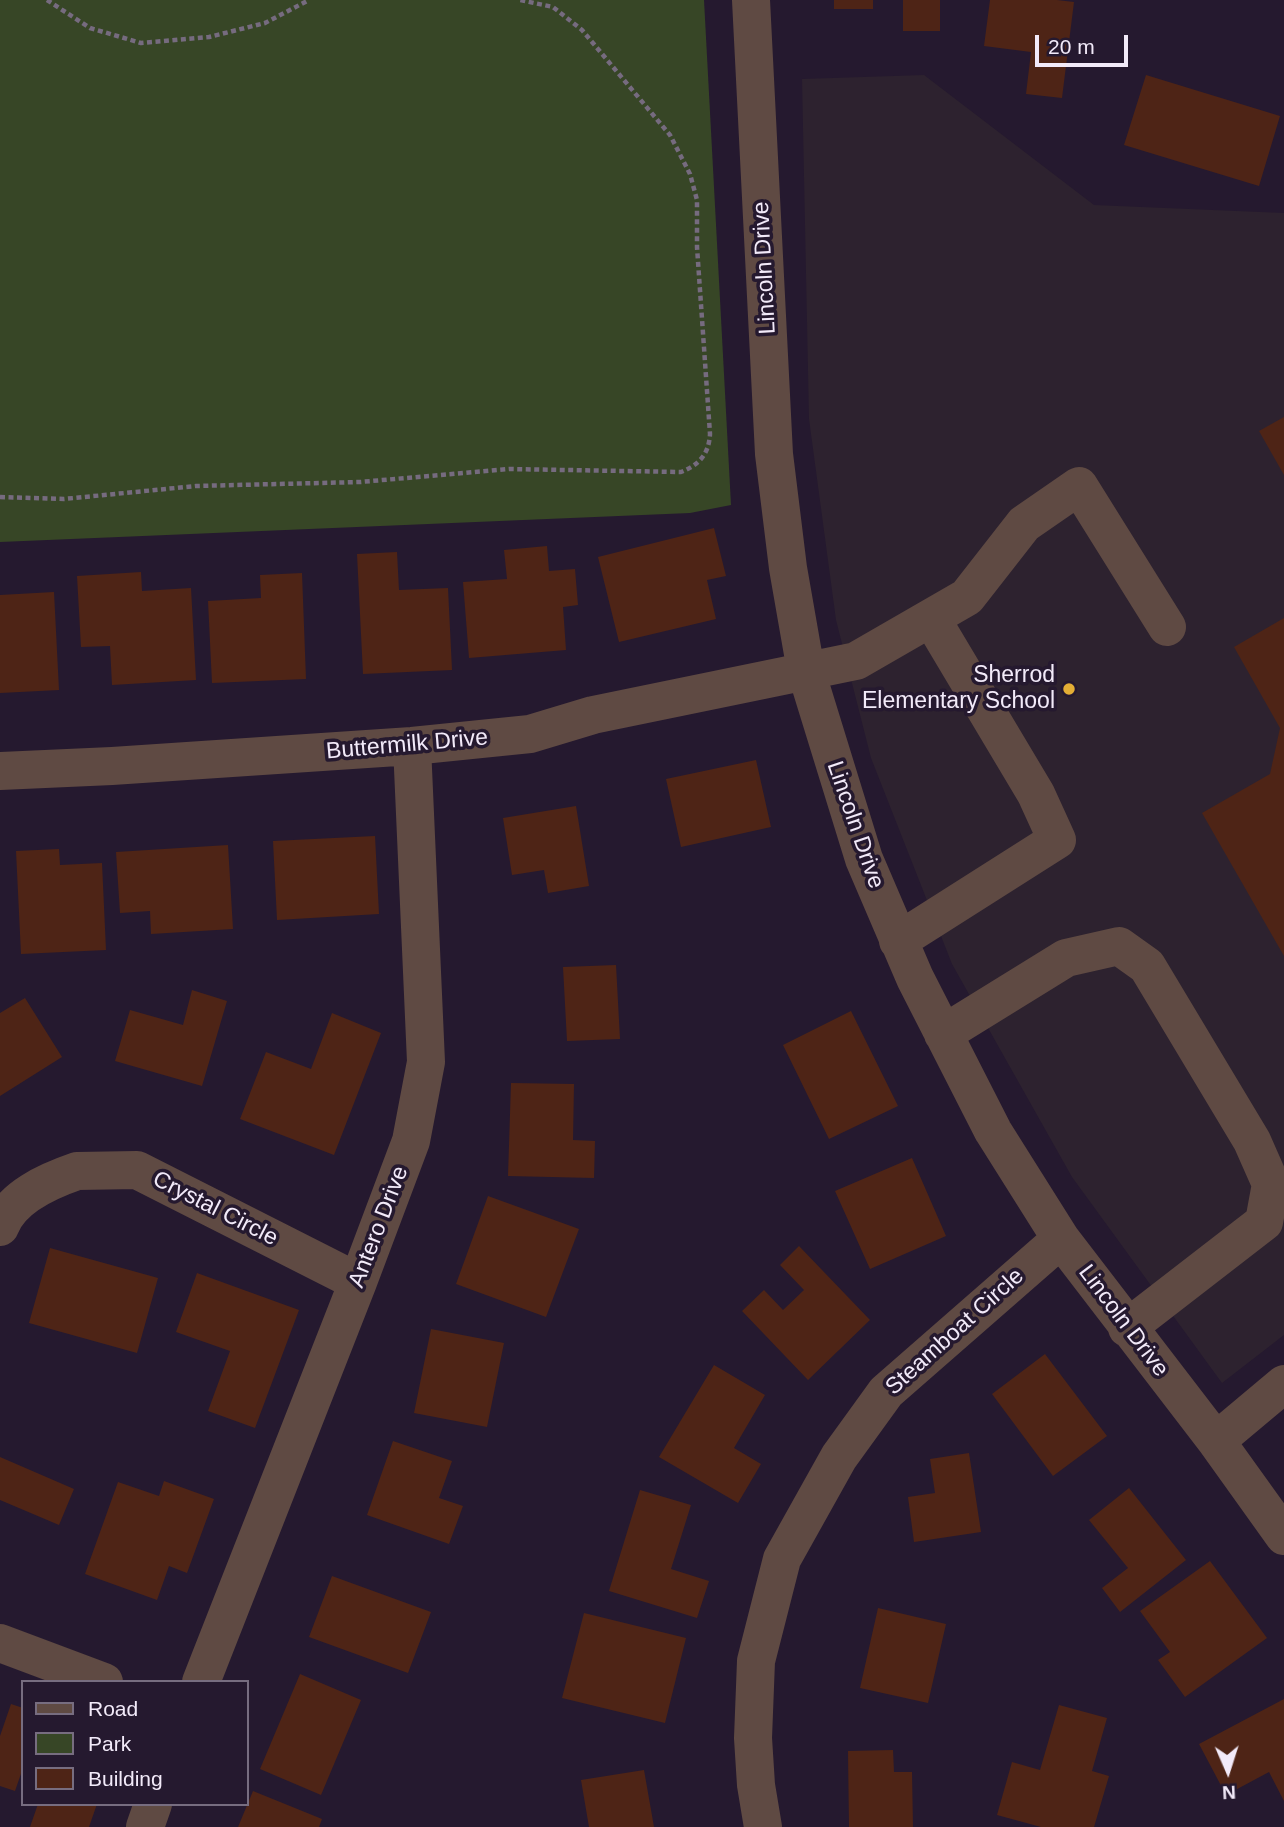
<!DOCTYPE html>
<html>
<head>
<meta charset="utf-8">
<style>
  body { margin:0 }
  #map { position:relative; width:1284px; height:1827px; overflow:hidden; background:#25192f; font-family:Arial,sans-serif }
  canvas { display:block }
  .legend { position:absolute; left:21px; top:1680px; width:228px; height:126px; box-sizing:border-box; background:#25192f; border:2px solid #776d80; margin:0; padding:9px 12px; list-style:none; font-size:21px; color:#f2eaf9 }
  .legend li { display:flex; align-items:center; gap:14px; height:35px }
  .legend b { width:35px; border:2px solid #776d80 }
  .north { position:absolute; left:1193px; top:1736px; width:70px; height:70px; -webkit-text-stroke:5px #25192f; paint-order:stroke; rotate:177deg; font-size:19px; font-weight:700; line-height:28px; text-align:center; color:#f2eaf9 }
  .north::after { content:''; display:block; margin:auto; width:24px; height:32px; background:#f2eaf9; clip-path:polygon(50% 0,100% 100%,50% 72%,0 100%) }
  .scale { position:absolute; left:1035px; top:35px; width:93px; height:32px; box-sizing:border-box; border:4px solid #f2eaf9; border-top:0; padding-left:9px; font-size:21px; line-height:24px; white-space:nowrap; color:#f2eaf9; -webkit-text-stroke:5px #25192f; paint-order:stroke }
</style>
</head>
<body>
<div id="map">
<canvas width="1284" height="1827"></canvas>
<ul class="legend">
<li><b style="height:9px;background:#5f4a43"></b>Road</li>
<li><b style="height:19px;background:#374626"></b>Park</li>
<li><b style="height:19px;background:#4e2416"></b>Building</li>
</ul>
<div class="north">N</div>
<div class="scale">20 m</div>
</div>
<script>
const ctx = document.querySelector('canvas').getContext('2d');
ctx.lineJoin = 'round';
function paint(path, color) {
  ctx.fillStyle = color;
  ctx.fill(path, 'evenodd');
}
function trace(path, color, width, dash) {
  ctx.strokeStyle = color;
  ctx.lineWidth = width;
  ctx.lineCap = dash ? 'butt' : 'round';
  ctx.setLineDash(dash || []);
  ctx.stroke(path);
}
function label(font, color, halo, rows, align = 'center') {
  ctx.font = font + ' Arial,sans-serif';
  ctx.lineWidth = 7;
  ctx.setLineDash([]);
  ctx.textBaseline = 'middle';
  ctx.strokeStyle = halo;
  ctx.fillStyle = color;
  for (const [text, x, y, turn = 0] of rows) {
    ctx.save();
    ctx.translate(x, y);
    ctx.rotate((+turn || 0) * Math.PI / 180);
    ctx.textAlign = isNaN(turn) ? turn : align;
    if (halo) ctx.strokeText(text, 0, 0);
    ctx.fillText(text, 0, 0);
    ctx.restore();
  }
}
paint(new Path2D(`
  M924,75L1094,205L1284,213V1335L1222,1383L1072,1177L952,964L871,758L836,620L809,419L802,79Z`), '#2d222f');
paint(new Path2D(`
  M0,0H704L731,505L690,513L0,542Z`), '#374626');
paint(new Path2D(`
  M834,0H873V9H834Z
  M903,0H940V31H903Z
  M990,0H1057L1074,2L1062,98L1026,94L1031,52L984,46Z
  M1146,75L1280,116L1259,186L1124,145Z
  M1284,417V475L1259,431Z
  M714,528L726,576L707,580L716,619L619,642L598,557Z
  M547,546L549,571L575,569L578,605L563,607L566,650L469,658L463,582L507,579L504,550Z
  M397,552L399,590L448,588L452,670L363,674L357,554Z
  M141,572L142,591L191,588L196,680L112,685L110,646L81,647L77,576Z
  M302,573L306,679L212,683L208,601L261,598L260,575Z
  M54,592L59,690L0,693V595Z
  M1284,618V956L1202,813L1270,774L1280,728L1234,647Z
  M756,760L771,827L681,847L666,779Z
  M576,806L589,886L548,893L544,870L512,875L503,818Z
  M375,836L379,914L277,920L273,841Z
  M228,845L233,929L151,934L150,911L120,913L116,852Z
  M59,849L60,865L102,863L106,950L21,954L16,851Z
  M616,965L620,1039L567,1041L563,967Z
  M192,990L227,1001L202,1086L115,1061L130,1010L183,1025Z
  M25,998L62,1057L0,1096V1013Z
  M851,1011L898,1106L829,1139L783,1045Z
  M332,1013L381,1033L334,1155L240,1119L266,1052L311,1069Z
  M511,1083L574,1084L573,1140L595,1141L594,1178L508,1176Z
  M912,1158L946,1236L870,1269L835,1191Z
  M488,1196L579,1229L546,1317L456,1284Z
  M799,1246L870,1320L808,1380L742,1311L764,1290L783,1310L804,1290L780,1265Z
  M50,1248L158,1278L137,1353L29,1323Z
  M197,1273L299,1310L255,1428L208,1411L230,1351L176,1332Z
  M431,1329L504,1343L487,1427L414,1413Z
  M1045,1354L1107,1436L1053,1476L992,1394Z
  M714,1365L765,1395L734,1448L761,1464L738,1503L659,1457Z
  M393,1441L452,1461L439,1498L463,1506L449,1544L367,1515Z
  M969,1453L981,1532L914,1542L908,1497L935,1493L930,1459Z
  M0,1457L74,1489L59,1525L0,1500Z
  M164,1481L214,1499L187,1573L169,1566L157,1600L85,1574L118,1482L159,1496Z
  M1129,1488L1186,1560L1120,1612L1102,1588L1128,1568L1089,1520Z
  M640,1490L691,1505L671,1569L709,1581L697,1618L609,1591Z
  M1210,1561L1267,1638L1185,1697L1158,1660L1170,1652L1140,1611Z
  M332,1576L431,1612L408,1673L309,1637Z
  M878,1608L946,1624L928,1703L860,1688Z
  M584,1613L686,1638L665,1723L562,1698Z
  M300,1674L361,1700L321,1795L260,1769Z
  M1284,1699V1801L1269,1772L1226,1795L1199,1744Z
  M11,1704L23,1708V1768L15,1791L0,1786V1736Z
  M1059,1705L1107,1718L1092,1771L1109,1776L1094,1827H1041L997,1815L1012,1762L1040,1770Z
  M893,1750L894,1772H912L913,1827H849L848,1751Z
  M644,1770L654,1827H589L581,1780Z
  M253,1791L322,1819L319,1827H238Z
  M38,1804H97L89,1827H30Z`), '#4e2416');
trace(new Path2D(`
  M47,0L90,28L141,43L209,37L265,23L309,0
  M0,497L64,499L196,486L360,482L509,469L681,472C699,465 709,454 710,434L697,247V200L690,174L670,135L582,30L553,7L520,0`), '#766b7f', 4.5, [5, 3.5]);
trace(new Path2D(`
  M751,0L774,454L788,568L806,671L864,859L915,978L993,1131L1061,1239L1216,1441L1284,1536
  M0,771L112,766L412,746L530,734L593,715L856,661L967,597L1024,524L1079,486L1167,627
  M898,941L1057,840L1036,794L931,618
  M943,1034L1066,958L1119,946L1147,966L1252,1141L1271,1184L1264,1222L1127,1328
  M0,1227C11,1197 48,1181 77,1171L137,1170L358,1282
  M1216,1441L1284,1384
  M0,1643L104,1682
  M201,1682L358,1282L411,1141L426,1062L412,746
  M145,1827L153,1804
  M763,1827L756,1785L753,1738L756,1661L782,1559L839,1457L886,1392L1061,1239`), '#5f4a43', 38);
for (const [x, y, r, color] of [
  [1069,689,7,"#e3ae35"]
]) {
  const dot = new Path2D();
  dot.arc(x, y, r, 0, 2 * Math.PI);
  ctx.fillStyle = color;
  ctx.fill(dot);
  trace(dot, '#25192f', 2.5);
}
label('23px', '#f2eaf9', '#25192f', [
  ["Lincoln Drive",765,268,-93],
  ["Buttermilk Drive",407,745,-5],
  ["Lincoln Drive",855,825,71],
  ["Crystal Circle",215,1209,27],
  ["Antero Drive",379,1227,-69],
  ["Lincoln Drive",1123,1321,53],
  ["Steamboat Circle",955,1332,-42]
]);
label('23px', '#f2eaf9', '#25192f', [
  ["Sherrod",1055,676],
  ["Elementary School",1055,702]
], 'right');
</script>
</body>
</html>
